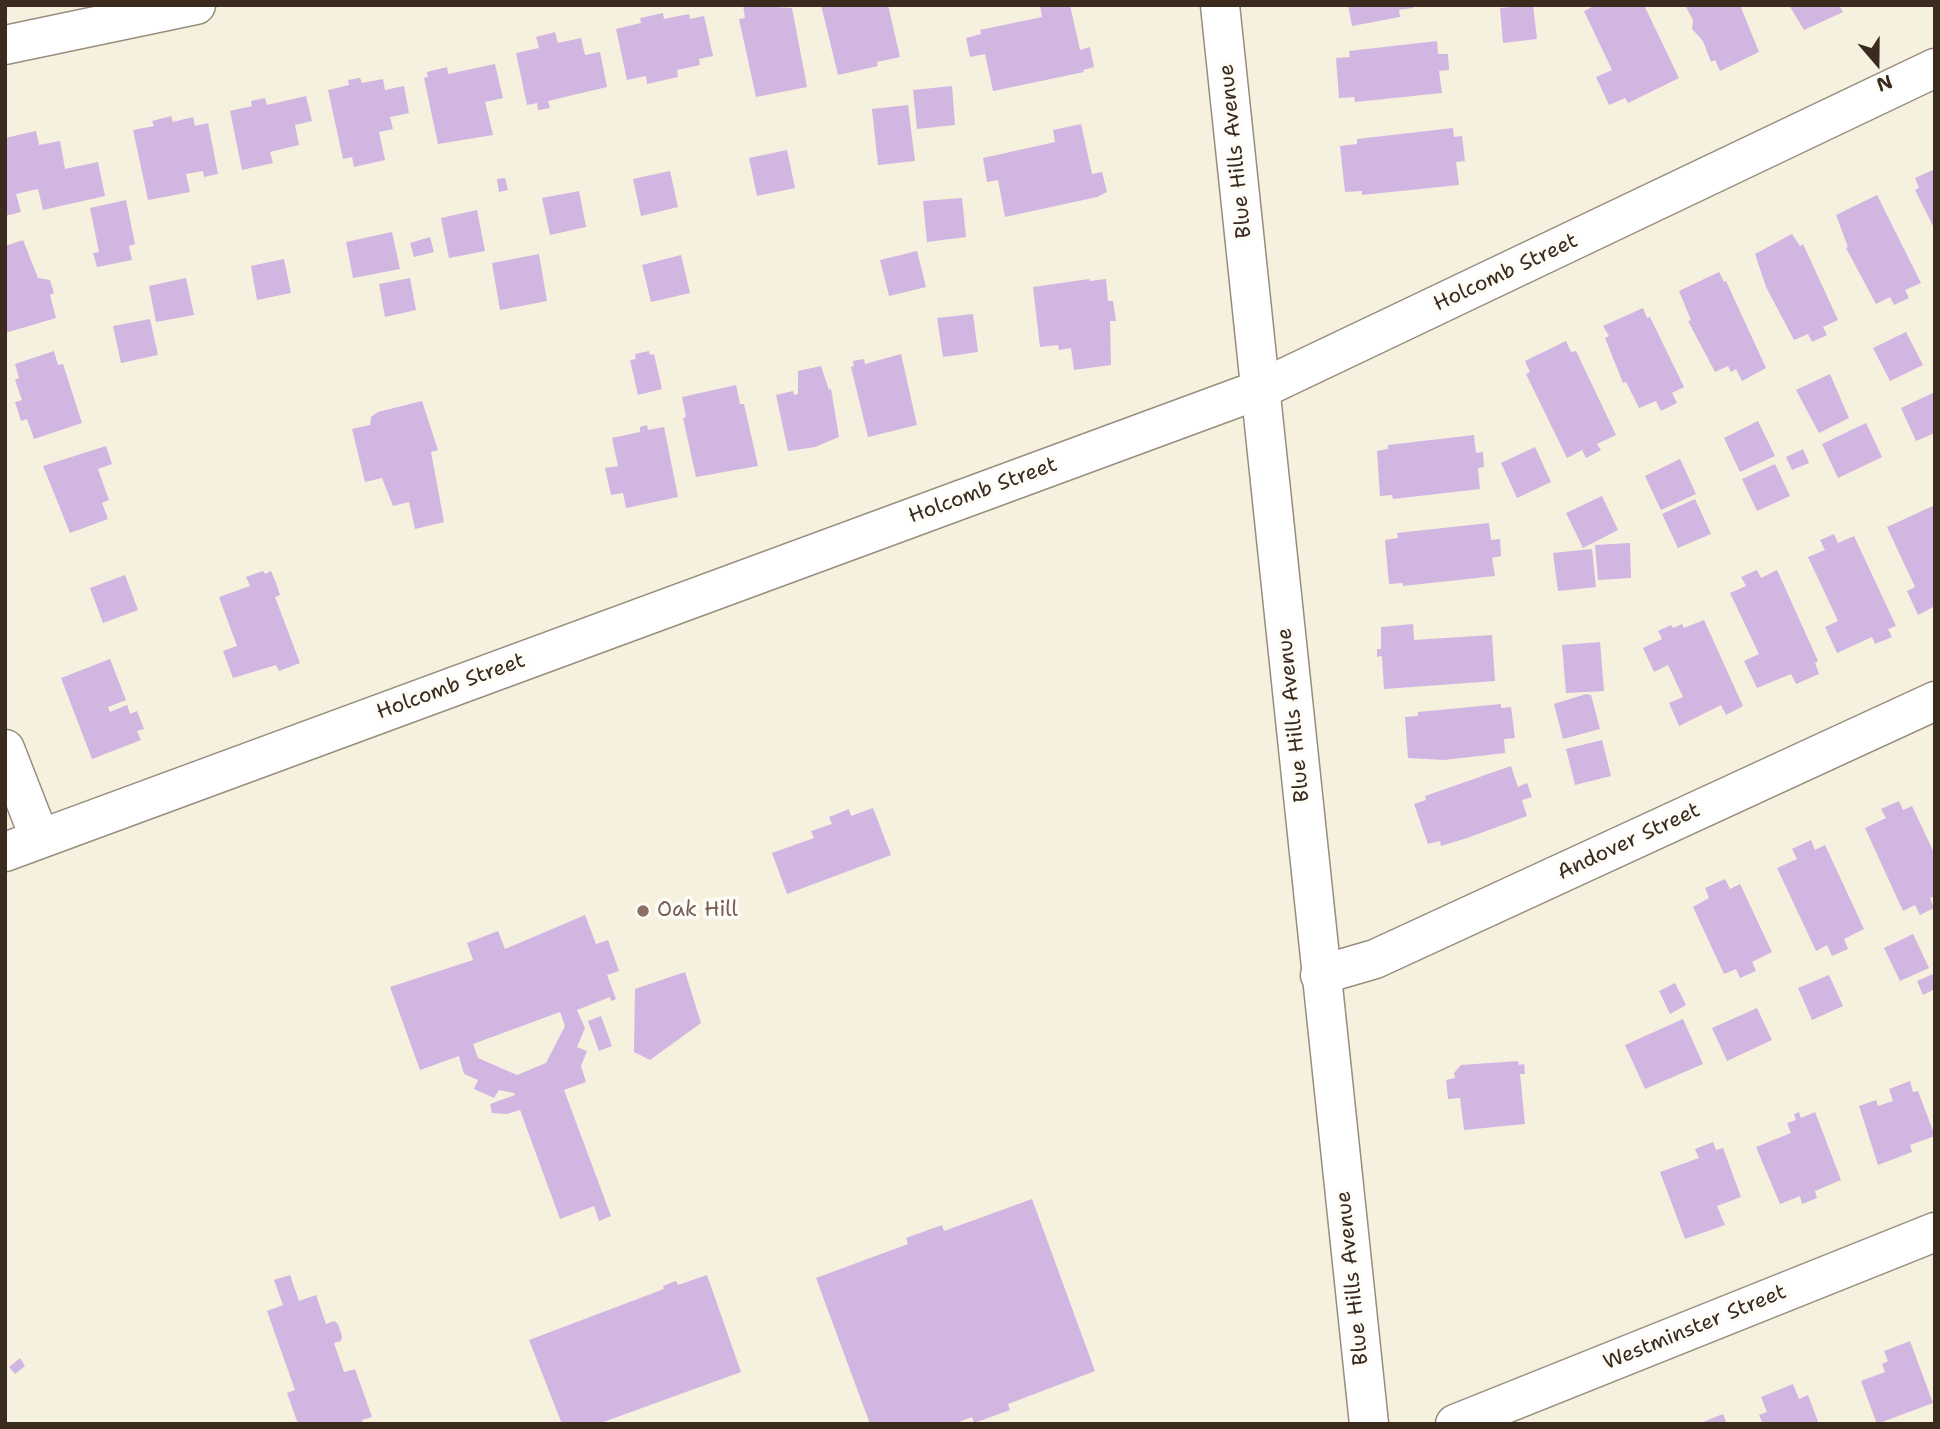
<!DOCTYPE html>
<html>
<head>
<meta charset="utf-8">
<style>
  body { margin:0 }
  #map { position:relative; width:1940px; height:1429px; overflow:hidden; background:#f6f0de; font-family:"Shantell Sans",sans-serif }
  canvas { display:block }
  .frame { position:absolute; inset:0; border:7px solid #3b2a1e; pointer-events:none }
  .north { position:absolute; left:1842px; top:28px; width:70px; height:70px; -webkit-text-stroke:5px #fdfcf7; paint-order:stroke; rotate:160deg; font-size:19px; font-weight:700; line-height:28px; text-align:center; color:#3b2a1e }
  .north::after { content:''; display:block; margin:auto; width:24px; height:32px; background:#3b2a1e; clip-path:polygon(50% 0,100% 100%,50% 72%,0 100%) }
</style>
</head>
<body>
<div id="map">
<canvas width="1940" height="1429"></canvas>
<div class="frame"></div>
<div class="north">N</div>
</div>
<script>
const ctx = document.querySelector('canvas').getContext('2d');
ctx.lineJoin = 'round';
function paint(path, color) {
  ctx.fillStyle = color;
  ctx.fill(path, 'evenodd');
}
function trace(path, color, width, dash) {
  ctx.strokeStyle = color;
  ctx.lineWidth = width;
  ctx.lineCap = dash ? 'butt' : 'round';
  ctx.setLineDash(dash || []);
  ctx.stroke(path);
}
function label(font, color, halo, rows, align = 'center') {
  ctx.font = font + ' "Shantell Sans",sans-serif';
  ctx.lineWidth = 7;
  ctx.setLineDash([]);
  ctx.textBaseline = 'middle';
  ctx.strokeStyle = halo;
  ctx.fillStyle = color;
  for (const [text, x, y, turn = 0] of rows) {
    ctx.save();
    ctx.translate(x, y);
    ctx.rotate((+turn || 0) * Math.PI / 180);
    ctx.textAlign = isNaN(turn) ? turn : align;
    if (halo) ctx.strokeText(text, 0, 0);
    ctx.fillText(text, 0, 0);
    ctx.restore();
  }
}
paint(new Path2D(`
  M743,5L792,8L807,87L756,97L739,19L745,18Z
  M821,5H888L900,57L877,62L878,66L838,75Z
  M1040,5H1070L1080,50L1090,47L1094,67L1083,70L1084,72L993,91L985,54L970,57L966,38L981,34L980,30L1042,17Z
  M1348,5H1413V8L1399,10L1400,17L1352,26Z
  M1533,5L1537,39L1503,43L1500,8Z
  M1596,5H1644L1679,78L1628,103L1625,98L1609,105L1596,77L1612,70L1584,11Z
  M1685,5H1740L1759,52L1720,71L1715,60L1711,62L1703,41L1692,29L1693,20Z
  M1789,5H1839L1843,12L1804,30Z
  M663,13L664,19L689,14L690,19L704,16L713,56L699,59L700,65L677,70L678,77L647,84L646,76L627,80L616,29L641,23L640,18Z
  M555,32L558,43L581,38L585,55L600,52L607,87L548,101L550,108L538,110L537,103L527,105L516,53L539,48L536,37Z
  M1437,41L1438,54H1448L1449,70L1439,71L1442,93L1355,102L1354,97L1339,98L1336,58L1350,57L1349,51Z
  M495,64L503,98L485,102L493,135L438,144L424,78L428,77L427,72L447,67L448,74Z
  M360,78L362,83L383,79L385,90L404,86L409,113L390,117L393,129L379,132L385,160L354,167L352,157L343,159L328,90L349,85L348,80Z
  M952,86L955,125L917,129L913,90Z
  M306,96L312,121L295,125L299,145L270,152L273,163L242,170L230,111L252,106L251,101L265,98L267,105Z
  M908,105L915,161L878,165L872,109Z
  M171,116L173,122L193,117L195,126L208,123L218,174L204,177L203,171L186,174L190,192L148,200L133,130L154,126L152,121Z
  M1081,124L1092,174L1102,172L1107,192L1097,197L1005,217L998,180L987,182L983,158L1055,142L1053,130Z
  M1453,128L1454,137L1462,136L1465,161L1456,162L1459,185L1362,195V191L1345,192L1340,146L1357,144V139Z
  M36,131L39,145L60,141L65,169L98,162L105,196L43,210L38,189L16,194L21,212L5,216V138Z
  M787,150L795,188L757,196L749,158Z
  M1935,169V230L1915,190L1919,188L1915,178Z
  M670,171L678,207L641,216L633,179Z
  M505,178L508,190L499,192L497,179Z
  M579,191L586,227L550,235L542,198Z
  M1877,195L1921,283L1905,290L1909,298L1894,305L1890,297L1876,304L1846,248L1848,247L1836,215Z
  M962,198L966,237L927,242L923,201Z
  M126,200L135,244L129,246L132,260L97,267L93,253L99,252L90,208Z
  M477,210L485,251L449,258L441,218Z
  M392,232L400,269L353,278L346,242Z
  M1792,234L1800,246L1803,244L1838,320L1823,327L1827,335L1812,342L1808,334L1794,340L1766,287L1755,254Z
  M430,237L434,252L414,257L410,243Z
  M23,240L38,278L50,280L54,293L50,295L56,318L5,333V246Z
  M917,251L926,287L889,296L880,260Z
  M539,254L547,301L500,310L492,263Z
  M681,255L690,293L651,302L642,265Z
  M284,259L291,293L257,300L251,266Z
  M1719,272L1724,282L1726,281L1766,368L1742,381L1736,369L1731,372L1728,366L1715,372L1688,321L1691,320L1679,291Z
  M186,278L194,315L156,322L149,286Z
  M410,278L416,310L385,317L379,284Z
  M1089,279L1090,281L1106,279L1108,301H1113L1116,321H1110L1111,365L1074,370L1071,348L1059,350L1058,345L1040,347L1033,287Z
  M1643,308L1647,318L1650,317L1684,387L1672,393L1677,403L1661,411L1656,401L1639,408L1626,382L1623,383L1605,338L1609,336L1603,326Z
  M973,314L978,352L943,357L937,318Z
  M150,319L158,355L121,363L113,326Z
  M1906,332L1923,365L1890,381L1873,348Z
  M1566,341L1571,352L1576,351L1616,435L1597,444L1601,450L1586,458L1582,450L1567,458L1526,374L1530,372L1525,361Z
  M54,351L58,365L63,364L82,423L34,439L27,419L21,421L15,402L22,400L15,380L19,378L15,364Z
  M649,351L650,355L654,354L662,389L638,395L630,360L636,359L635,354Z
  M901,354L917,425L868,437L851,367L854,366L853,361L864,359L865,364Z
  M821,366L829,390L831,389L839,437L815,447L788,451L776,395L793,391L794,395L798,394V371Z
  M1830,374L1849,418L1819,433L1796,390Z
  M736,385L740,404H744L758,466L696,477L683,418L686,417L682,397Z
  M1935,392V433L1916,441L1901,408Z
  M422,401L438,450L431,452L444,522L415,529L409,502L393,506L382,478L365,482L352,429L370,425L371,417L378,412Z
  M1758,421L1775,456L1740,472L1724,438Z
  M1866,423L1882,457L1838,478L1822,444Z
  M647,425L648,430L664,427L678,497L626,508L623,493L611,495L605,468L618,466L612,438L640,432V427Z
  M1474,435L1476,453L1483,452L1484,467L1478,468L1480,489L1393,499L1392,495L1380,496L1377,451L1388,449V445Z
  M106,446L112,464L98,469L109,500L102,503L108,519L70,533L43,466Z
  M1535,447L1551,482L1517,498L1501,463Z
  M1803,449L1809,463L1792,470L1786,457Z
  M1680,459L1696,494L1661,510L1645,476Z
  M1775,464L1790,496L1757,511L1742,479Z
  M1602,496L1618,530L1583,548L1566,513Z
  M1695,499L1711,534L1678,548L1662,514Z
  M1935,505V606L1918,615L1907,591L1915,587L1887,527Z
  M1489,523L1491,540L1500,539L1501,556L1492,558L1495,576L1403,586V583L1389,584L1385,540L1398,538L1397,533Z
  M1834,534L1838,543L1854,536L1896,626L1888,629L1892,637L1875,644L1872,637L1837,653L1825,627L1838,621L1808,557L1825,550L1820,540Z
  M1630,543L1631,578L1598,580L1595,545Z
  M1592,549L1596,587L1558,591L1553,553Z
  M1757,570L1761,578L1777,570L1818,661L1815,663L1819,674L1796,684L1791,674L1757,688L1744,661L1759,654L1730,593L1746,586L1741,577Z
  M263,571L265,574L271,571L276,583L280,595L275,597L300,663L279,671L276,665L233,678L223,651L237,646L219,597L250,586L246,577Z
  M125,575L138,610L103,623L90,588Z
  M1704,620L1743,706L1726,715L1721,705L1679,726L1669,703L1683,697L1668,665L1654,672L1643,648L1662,639L1658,631L1671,625L1673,628L1682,624L1684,628Z
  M1413,624L1414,640L1492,635L1495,681L1384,689L1382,656L1377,657V649H1381V627Z
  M1600,642L1604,691L1566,693L1562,645Z
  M110,659L126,700L108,707L110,712L127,705L130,714L137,711L144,729L137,731L141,740L92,759L61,678Z
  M1586,694L1591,695L1600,729L1563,739L1554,704Z
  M1501,704V708L1511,707L1515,738L1504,739L1505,753L1444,760L1408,758L1405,717L1418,716V712Z
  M1602,740L1611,776L1575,785L1566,749Z
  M1511,766L1518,787L1527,783L1532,797L1522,800L1527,816L1467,838L1441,846L1440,841L1428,844L1414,804L1426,800L1425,796Z
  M1899,801L1903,810L1912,806L1935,855V896L1930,898L1934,908L1920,915L1915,905L1903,911L1865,828L1886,818L1881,809Z
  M873,808L891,855L787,894L772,853L814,838L811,831L832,824L829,817L849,809L851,816Z
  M1811,840L1815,850L1825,845L1864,929L1844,939L1848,949L1832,956L1827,945L1816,951L1777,868L1797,859L1792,849Z
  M1725,879L1730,889L1740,884L1772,952L1752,962L1756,971L1740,978L1736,969L1724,974L1693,907L1709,898L1705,888Z
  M585,915L596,944L608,940L619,971L607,975L616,999L611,1001L610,997L577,1010L585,1028L577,1047L587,1051L581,1066L586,1082L564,1090L611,1216L599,1221L594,1206L560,1219L520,1110L507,1114L492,1113L490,1104L515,1095L514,1093L499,1090L494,1098L474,1089L478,1080L464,1074L459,1056L420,1070L390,987L473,960L467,943L498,931L505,949ZM560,1012L565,1026L546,1063L517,1075L478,1058L473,1044Z
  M1913,934L1929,968L1900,981L1884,948Z
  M685,972L701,1023L650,1060L634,1052L635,989Z
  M1933,974L1935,989L1923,995L1917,981Z
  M1829,975L1843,1006L1812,1020L1798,988Z
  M1675,983L1686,1005L1670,1014L1659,991Z
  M1757,1008L1772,1040L1727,1061L1712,1028Z
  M601,1016L612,1046L599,1051L588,1021Z
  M1683,1019L1703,1064L1645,1089L1625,1045Z
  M1518,1061L1519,1065L1524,1064L1525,1074H1520L1525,1124L1464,1130L1460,1098L1448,1099L1446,1080L1455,1078L1454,1073L1461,1065Z
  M1910,1081L1913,1092L1918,1091L1935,1136L1910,1145L1912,1152L1878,1165L1859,1106L1876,1100L1878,1106L1893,1101L1889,1089Z
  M1799,1112L1801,1118L1815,1112L1841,1180L1815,1191L1817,1198L1802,1204L1800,1196L1780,1204L1756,1147L1791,1133L1787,1123L1796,1120L1794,1114Z
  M1713,1142L1716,1150L1723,1148L1741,1197L1717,1206L1725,1225L1685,1239L1660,1172L1699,1158L1695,1149Z
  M1032,1199L1095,1371L1008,1404L1010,1410L974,1423L972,1417L953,1424H870L816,1278L908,1244L906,1238L942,1225L944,1231Z
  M290,1275L299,1301L316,1295L326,1324L334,1321L338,1324L342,1336L341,1341L334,1343L344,1372L355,1369L372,1417L362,1420L363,1424H298L287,1393L295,1390L267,1311L283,1305L274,1280Z
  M707,1275L741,1372L598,1424H562L529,1340L664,1289L663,1286L676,1281L678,1285Z
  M1910,1341L1933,1403L1877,1424L1861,1381L1885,1372L1882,1364L1888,1361L1884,1351Z
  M20,1358L25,1366L15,1374L9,1367Z
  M1793,1384L1799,1399L1808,1395L1819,1424H1763L1759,1415L1767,1412L1761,1397Z
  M1723,1414L1727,1424H1698Z`), '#d1b6e2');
const minor = new Path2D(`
  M5,45L196,5
  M1261,389L1935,68
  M1320,975L1375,959L1935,701
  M1455,1424L1935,1232`);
const tertiary = new Path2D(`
  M5,749L40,839
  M5,852L1261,389`);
const secondary = new Path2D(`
  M1220,5L1369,1424`);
trace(minor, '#988d7e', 41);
trace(tertiary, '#988d7e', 41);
trace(secondary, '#988d7e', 41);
trace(minor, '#fff', 38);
trace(tertiary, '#fff', 38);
trace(secondary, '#fff', 38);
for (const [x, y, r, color] of [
  [643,911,7,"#8d6e63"]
]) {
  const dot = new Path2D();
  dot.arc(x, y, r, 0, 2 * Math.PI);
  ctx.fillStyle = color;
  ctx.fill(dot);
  trace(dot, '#fdfcf7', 2.5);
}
label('21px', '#3b2a1e', '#fdfcf7', [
  ["Blue Hills Avenue",1236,151,-96],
  ["Holcomb Street",1506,273,-25],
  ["Holcomb Street",983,491,-20],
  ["Holcomb Street",451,687,-20],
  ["Blue Hills Avenue",1294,715,-96],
  ["Andover Street",1629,842,-25],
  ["Blue Hills Avenue",1353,1278,-96],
  ["Westminster Street",1695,1328,-22]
]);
label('21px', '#785e54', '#fdfcf7', [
  ["Oak Hill",657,911]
], 'left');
</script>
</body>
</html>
